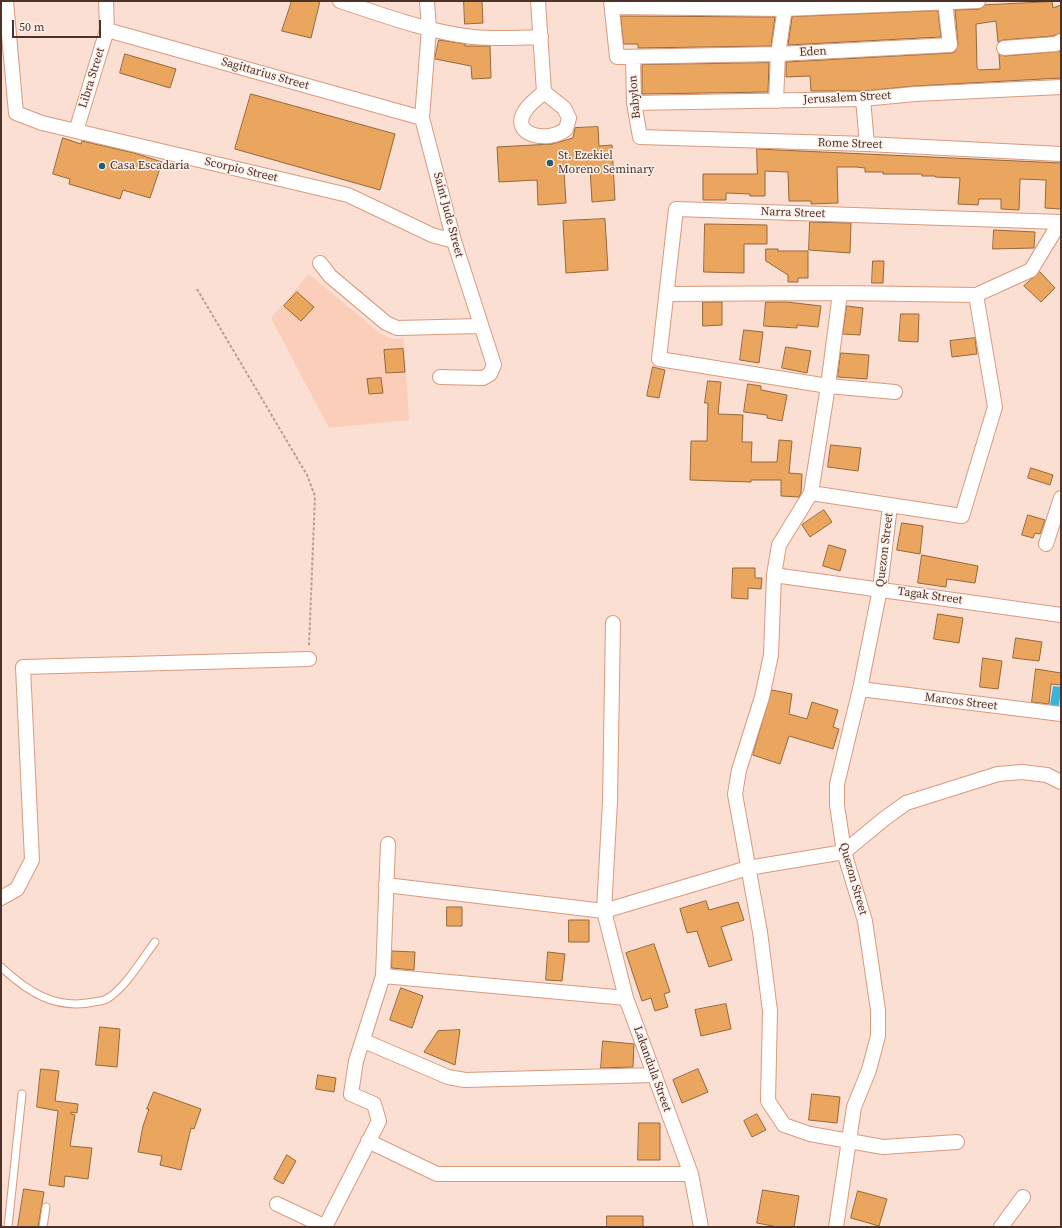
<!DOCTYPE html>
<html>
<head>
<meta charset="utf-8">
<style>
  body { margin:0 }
  #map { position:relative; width:1062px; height:1228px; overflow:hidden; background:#fbdfd3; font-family:"Source Serif 4",serif }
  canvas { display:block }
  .frame { position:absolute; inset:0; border:2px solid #4d3327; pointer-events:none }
  .scale { position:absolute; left:12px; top:20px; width:89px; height:18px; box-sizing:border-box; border:2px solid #4d3327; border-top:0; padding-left:5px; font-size:12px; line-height:14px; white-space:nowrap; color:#4d3327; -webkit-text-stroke:3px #fef0ea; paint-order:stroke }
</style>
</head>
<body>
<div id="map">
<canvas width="1062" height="1228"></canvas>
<div class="frame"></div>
<div class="scale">50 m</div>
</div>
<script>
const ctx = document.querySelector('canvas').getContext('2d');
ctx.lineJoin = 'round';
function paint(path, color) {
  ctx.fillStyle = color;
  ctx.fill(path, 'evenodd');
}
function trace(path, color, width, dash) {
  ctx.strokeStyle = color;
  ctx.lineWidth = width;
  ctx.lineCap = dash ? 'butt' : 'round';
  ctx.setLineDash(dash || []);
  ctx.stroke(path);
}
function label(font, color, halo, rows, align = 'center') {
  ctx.font = font + ' "Source Serif 4",serif';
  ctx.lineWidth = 3;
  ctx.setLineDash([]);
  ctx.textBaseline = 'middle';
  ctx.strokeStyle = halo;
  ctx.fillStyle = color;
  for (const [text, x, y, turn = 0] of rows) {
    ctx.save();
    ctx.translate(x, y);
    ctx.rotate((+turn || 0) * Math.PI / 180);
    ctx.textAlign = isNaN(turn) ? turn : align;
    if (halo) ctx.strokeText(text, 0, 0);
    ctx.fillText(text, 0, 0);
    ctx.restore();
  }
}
paint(new Path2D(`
  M309,274L381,334L393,339L404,338L409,420L329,428L271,318Z`), '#fbceba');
paint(new Path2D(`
  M1053,686L1061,687L1059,706L1050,705Z`), '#38b4dd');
const building = new Path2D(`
  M292,1H320L311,38L282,31Z
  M464,1H482L483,23L465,24Z
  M1052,2L1053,8L1061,5V33L1053,36L1003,40L998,42L996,21L976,24L977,68L979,70L1000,69L999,54L1005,56L1061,51V78L915,86L863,91H811L810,76L786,77V62L951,53L955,52L958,44L955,10L979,9L985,5Z
  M938,11L941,37L788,45L792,17Z
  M621,16L775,17L771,46L638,48V44H624Z
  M439,40L465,44V46H490L491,78L472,79L471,66L435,59Z
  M125,54L176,69L170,88L120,73Z
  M769,63L768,92L642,94V65Z
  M251,94L395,134L380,190L235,149Z
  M598,127L599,146L612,145L615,200L592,202L590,169L564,171L566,203L538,205L537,180L499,182L497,147L552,144L573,138L575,128Z
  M63,138L81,144L82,141L134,153L162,162L150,198L123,190L120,199L69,184L70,179L53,174Z
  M757,149L1061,163V209L1045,208L1046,180L1020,179L1019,210L1001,209V199H979L978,205L958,204L960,178L935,177V176H922V174H883V172H865V168L856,167H837L838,203L811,204V201H789L788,172L765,171V196H750V194L726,193V200H703V174H757Z
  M605,219L608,270L566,273L563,221Z
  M810,222L851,223L850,253L809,250Z
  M705,224L767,225V244H744V273L704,272Z
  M994,230L1035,232L1034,248L993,249Z
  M766,249H778V251H808V278H798V282H788V275L766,261Z
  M873,261H884L883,283H872Z
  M1040,272L1055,288L1041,302L1024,286Z
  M297,292L314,307L301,321L284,306Z
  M703,302H722V325L703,326Z
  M766,302H787L821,306L818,327L797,325V328L764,326Z
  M847,306L863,308L860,335L843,334Z
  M901,314H919L918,342L899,341Z
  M744,330L763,332L759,363L740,360Z
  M975,338L977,354L952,357L950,341Z
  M786,347L811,351L807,373L782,368Z
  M403,349L405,372L386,373L384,350Z
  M841,353L869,355L867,379L838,377Z
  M653,367L665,370L659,398L647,396Z
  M381,378L383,393L369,394L367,379Z
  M708,381L721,382L718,414L743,415L742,442H752L751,462H777L779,440L792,441L789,473L802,474L801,493L799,497L781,496V480H751V482L690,480L691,441H707L708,403H705Z
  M748,384L761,386V390L787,395L782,421L767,418V415L744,412Z
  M831,445L861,448L858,471L828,467Z
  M1031,468L1053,475L1050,485L1028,478Z
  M824,510L832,522L810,537L802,525Z
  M1028,515L1045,520L1040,534L1035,533L1033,538L1022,535Z
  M902,523L923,526L920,554L897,550Z
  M829,545L846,550L840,571L823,566Z
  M922,555L978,566L975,583L947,579L946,587L918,583Z
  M733,568H755V578H762L761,589L748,588V599L732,598Z
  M938,614L963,618L959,643L934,639Z
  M1016,638L1042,642L1039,661L1013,658Z
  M983,658L1002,661L998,689L980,687Z
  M1036,669L1061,673V685L1051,684L1049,704L1032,702Z
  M772,690L792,694L789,714L807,719L812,702L838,710L833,727L839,729L833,749L789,736L780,764L753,755Z
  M706,901L709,910L738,902L744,920L721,927L732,960L709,967L697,931L687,933L680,909Z
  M447,907H462V926H447Z
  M569,920H589V942H569Z
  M654,944L670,992L664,994L668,1007L655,1011L651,998L642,1001L626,953Z
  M392,951L415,952L414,970L392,968Z
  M548,952L565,954L562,981L546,980Z
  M401,988L423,996L412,1028L390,1020Z
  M726,1004L731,1029L701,1036L695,1010Z
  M100,1027L120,1029L117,1067L96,1065Z
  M460,1030L455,1065L424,1052L438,1031Z
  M603,1041L634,1044L633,1067L601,1068Z
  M41,1069L59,1071L55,1101L78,1104L77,1113L71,1112V1114L75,1115L70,1146L92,1148L88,1179L65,1176L64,1187L49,1185L58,1111L37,1107Z
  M698,1069L708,1092L682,1103L673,1080Z
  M318,1075L336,1078L334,1092L316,1089Z
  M154,1092L201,1109L194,1129L191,1128L181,1170L160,1165L162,1156L138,1152L143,1126L149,1109H147Z
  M812,1094L840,1097L837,1123L809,1120Z
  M757,1114L766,1130L752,1137L744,1121Z
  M639,1123H660V1160H638Z
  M287,1155L296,1161L283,1184L274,1179Z
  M24,1189L44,1192L38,1227H18Z
  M763,1190L799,1196L794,1227H778L757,1223Z
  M858,1191L887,1199L879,1226L851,1218Z
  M607,1216H643V1227H607Z`);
paint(building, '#eaa55e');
trace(building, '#966839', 1);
const service = new Path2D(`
  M1,967C28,992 55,1010 94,1002C98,1001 105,1001 108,998C125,988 143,958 155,942
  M8,1227L22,1094
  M43,1227L46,1207`);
const minor = new Path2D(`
  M6,1L16,113L42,123L348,195L432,235L454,241
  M340,1C383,15 428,32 473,37C496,39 518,38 541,37
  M427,1L429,29L422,118L454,241L494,365L490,374L483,378L440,377
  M538,1L544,92C538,98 529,104 525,111C509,135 548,144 566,129L569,118L564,108L544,92
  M611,1L617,57L778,54L950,45L945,2
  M612,7L784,9L978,1
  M107,30L422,118
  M1004,48L1056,44L1061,41
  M633,57L634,103L640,137L867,144L1061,154
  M863,99L867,144
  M776,101L778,54L786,1
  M634,103L863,99L915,94L1061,87
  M76,131L107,30L106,1
  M320,263L330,276L386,323L397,328L480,326
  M667,294L840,293L976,295L1031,270L1060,222
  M895,392L828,386L659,359L676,209L1061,222
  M811,493L828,386L840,293
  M1046,544L1061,498
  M774,575L1061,615
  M613,623L610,801L604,911L626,998L691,1174L701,1227
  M860,689L1061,714
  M386,885L604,911L748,868L844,852L884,819L906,803L998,774L1022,772L1047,775L1061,782
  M1,898L17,889L32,860L23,667L309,659
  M383,976L626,998
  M364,1041L448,1077L465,1080L655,1075
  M368,1141L437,1174H691
  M957,1142L883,1147L810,1134L784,1125L768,1101L770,1011L760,932L735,794L739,770L762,697L771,655L774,575L779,545L811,493L962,516L995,407L976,295
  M277,1204L326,1227
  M325,1227L379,1121L374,1104L351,1094L356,1061L383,976L388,844
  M836,1227L854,1107L869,1070L878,1036V1010L865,921L844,852L837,805V784L860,689L880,589L890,506
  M1001,1227L1023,1197`);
trace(service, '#d99a7e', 9);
trace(minor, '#d99a7e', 16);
trace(new Path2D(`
  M197,289L307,475L315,496L309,646`), '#b99e92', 2, [3, 2]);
trace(service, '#fff', 7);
trace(minor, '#fff', 14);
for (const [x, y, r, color] of [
  [550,163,4,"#205f75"],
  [102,166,4,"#205f75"]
]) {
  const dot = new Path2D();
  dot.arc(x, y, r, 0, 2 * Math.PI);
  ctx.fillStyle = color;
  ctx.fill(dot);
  trace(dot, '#fef0ea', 1.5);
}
label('12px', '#4d3327', '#fef0ea', [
  ["Eden",813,52,-3],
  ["Sagittarius Street",265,74,16],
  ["Libra Street",92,78,-73],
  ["Babylon",635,97,-95],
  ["Jerusalem Street",847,98,-3],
  ["Rome Street",850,144,2],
  ["Scorpio Street",241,170,13],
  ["Narra Street",793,213,2],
  ["Saint Jude Street",448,215,75],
  ["Quezon Street",885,550,-83],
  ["Tagak Street",930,596,8],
  ["Marcos Street",961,702,7],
  ["Quezon Street",853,879,74],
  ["Lakandula Street",652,1069,70]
]);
label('12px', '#4d3327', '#fef0ea', [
  ["St. Ezekiel",558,156],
  ["Moreno Seminary",558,170],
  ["Casa Escadaria",110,166]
], 'left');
</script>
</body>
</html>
